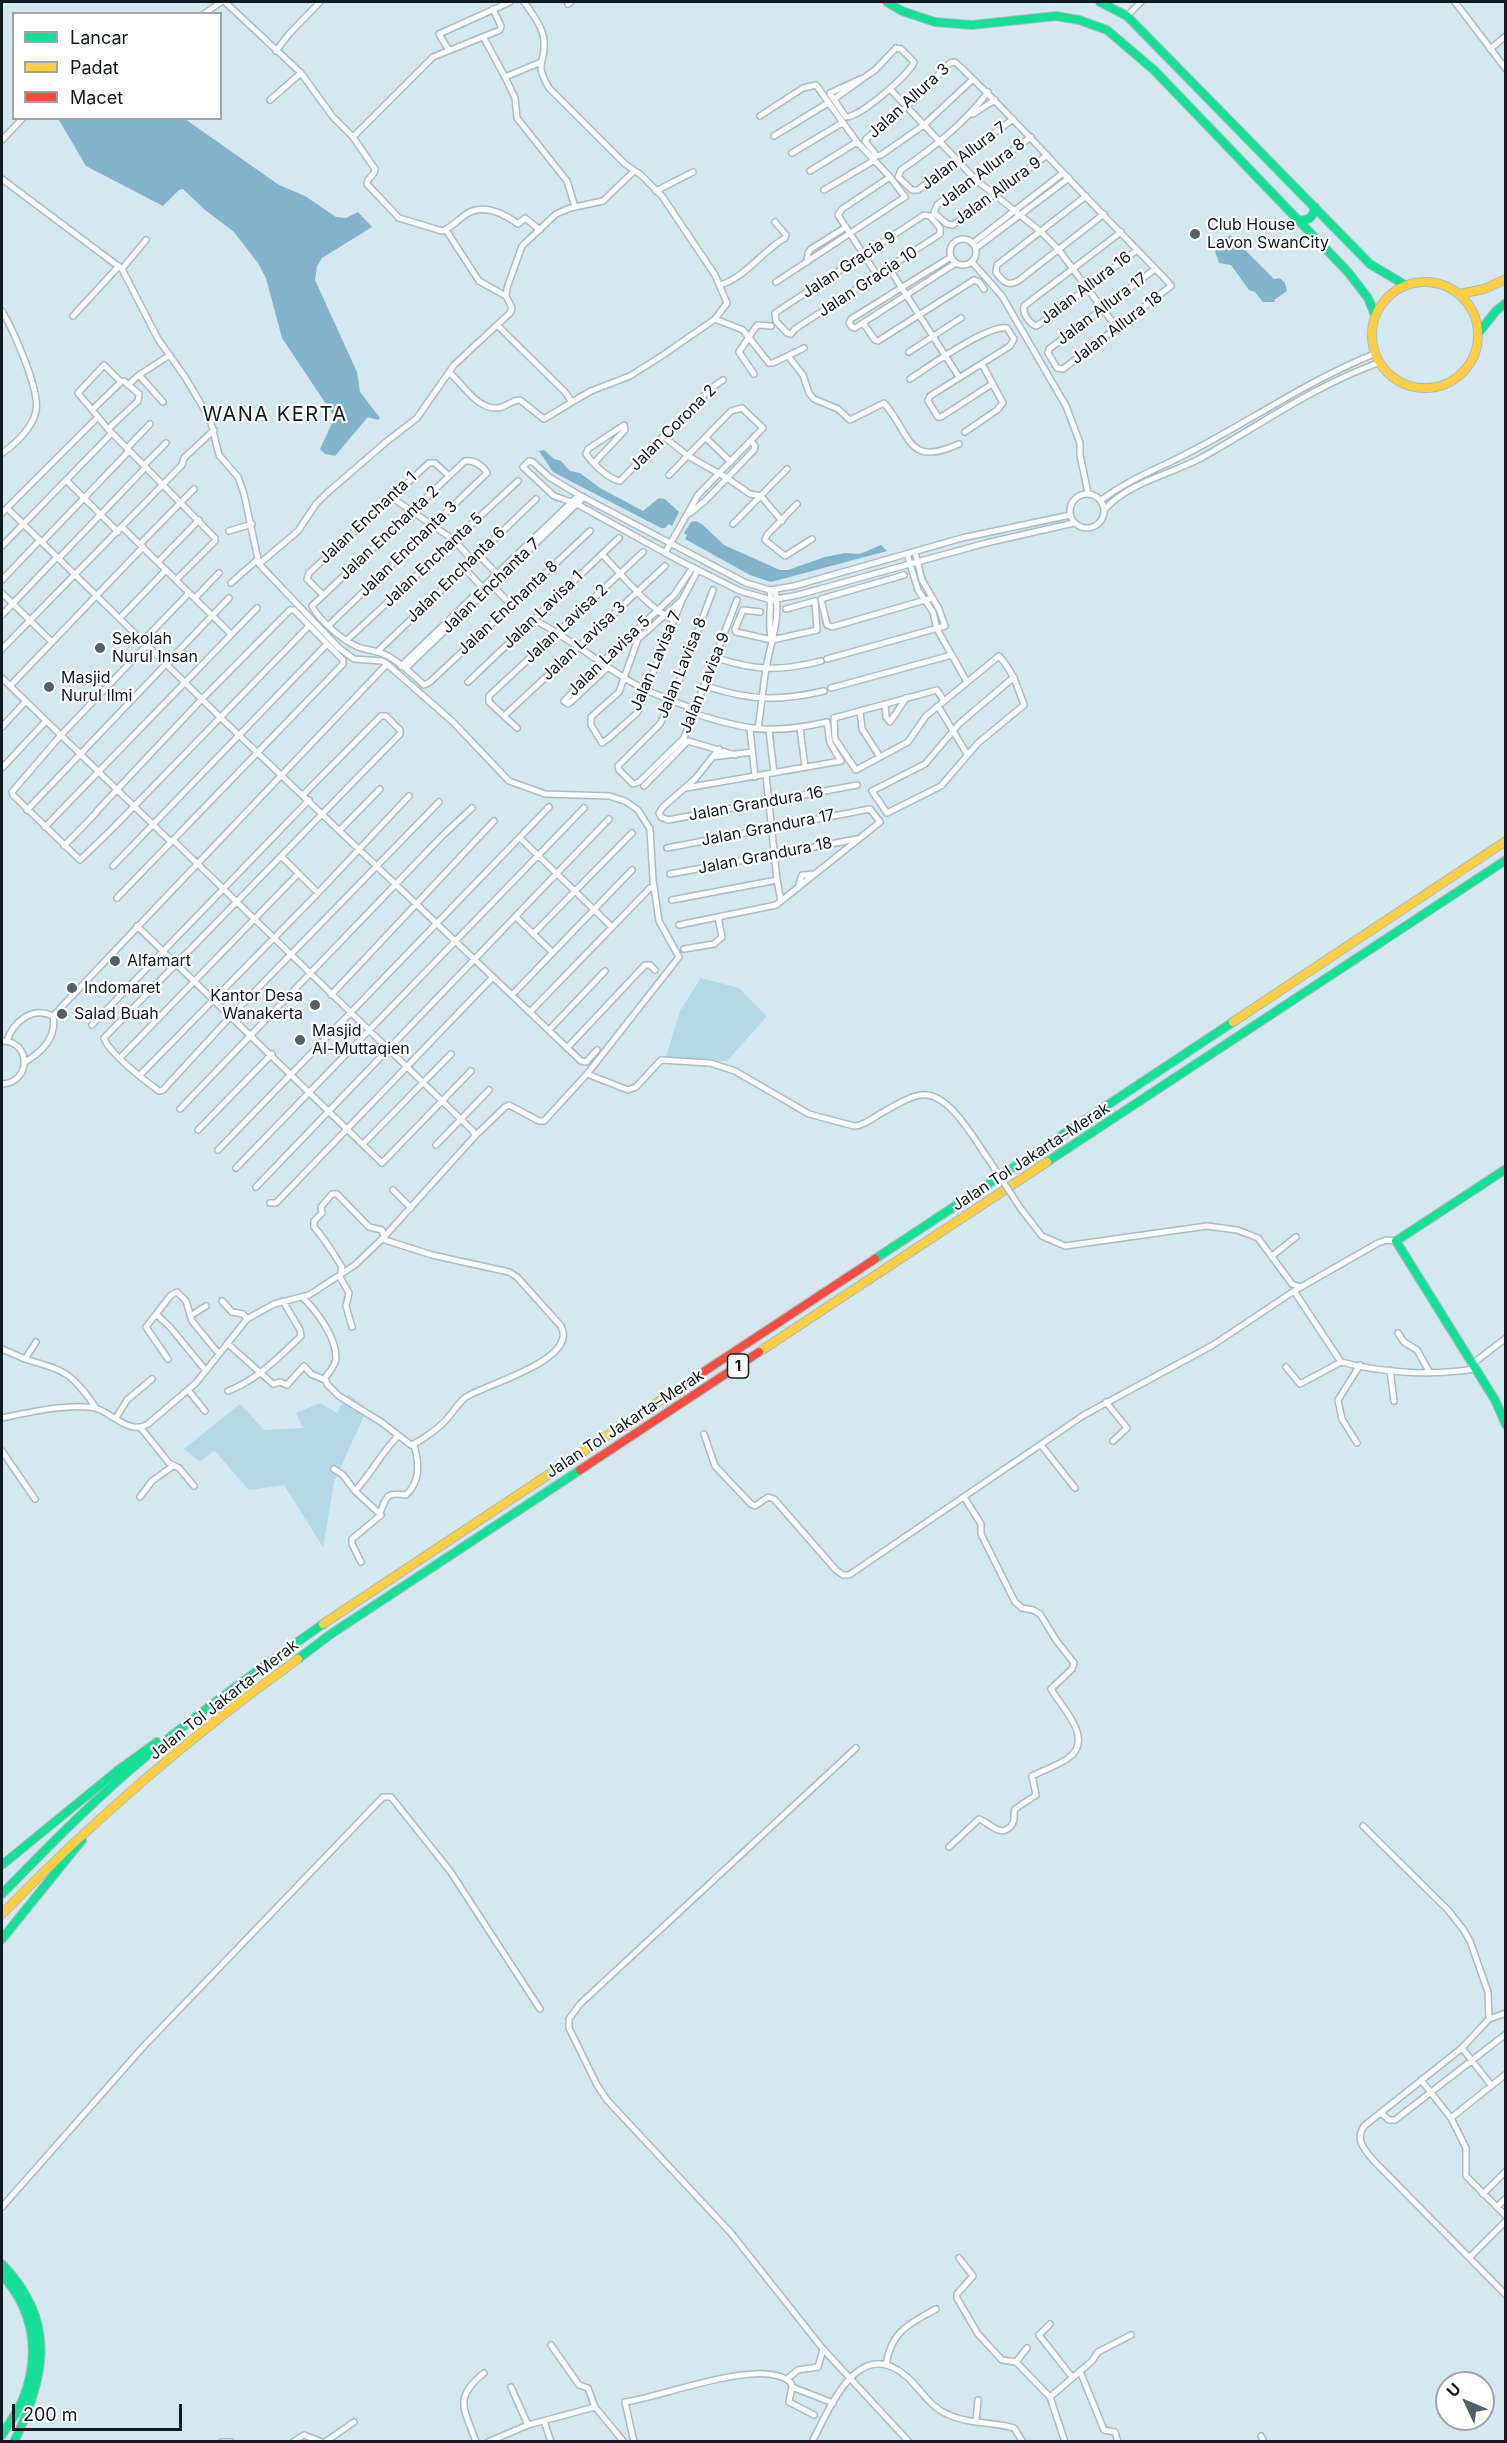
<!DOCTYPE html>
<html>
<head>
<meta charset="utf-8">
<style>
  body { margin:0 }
  #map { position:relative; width:1507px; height:2443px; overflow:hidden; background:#d4e6ee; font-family:Inter,sans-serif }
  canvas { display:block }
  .frame { position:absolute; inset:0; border:3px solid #0f1b20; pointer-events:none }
  .legend { position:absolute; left:12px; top:12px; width:210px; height:108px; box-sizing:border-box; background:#fff; border:2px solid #9fa4a6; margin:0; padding:8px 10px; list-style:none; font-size:18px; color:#0f1b20 }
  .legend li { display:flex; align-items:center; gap:12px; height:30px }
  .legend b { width:30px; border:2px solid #9fa4a6 }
  .north { position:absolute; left:1435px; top:2371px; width:60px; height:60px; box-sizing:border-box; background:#fff; border:2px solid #9fa4a6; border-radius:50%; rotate:314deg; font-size:16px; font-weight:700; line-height:24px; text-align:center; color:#0f1b20 }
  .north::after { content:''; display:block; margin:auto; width:21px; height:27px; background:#546268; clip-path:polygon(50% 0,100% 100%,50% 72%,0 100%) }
  .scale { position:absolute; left:12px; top:2404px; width:170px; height:27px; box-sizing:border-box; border:3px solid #0f1b20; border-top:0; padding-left:8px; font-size:18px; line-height:21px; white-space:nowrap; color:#0f1b20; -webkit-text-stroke:4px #fff; paint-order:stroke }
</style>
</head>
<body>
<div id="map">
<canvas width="1507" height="2443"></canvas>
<div class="frame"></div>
<ul class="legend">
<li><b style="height:8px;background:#16e098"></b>Lancar</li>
<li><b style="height:8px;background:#ffcf43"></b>Padat</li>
<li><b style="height:8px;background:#f24e42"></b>Macet</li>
</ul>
<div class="north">U</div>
<div class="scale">200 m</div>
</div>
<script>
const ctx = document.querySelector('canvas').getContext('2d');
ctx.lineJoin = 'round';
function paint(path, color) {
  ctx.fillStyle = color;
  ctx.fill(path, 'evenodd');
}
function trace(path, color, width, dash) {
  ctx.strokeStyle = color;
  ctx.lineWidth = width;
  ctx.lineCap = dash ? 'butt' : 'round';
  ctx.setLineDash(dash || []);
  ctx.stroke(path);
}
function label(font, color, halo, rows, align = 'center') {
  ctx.font = font + ' Inter,sans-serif';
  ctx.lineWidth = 4.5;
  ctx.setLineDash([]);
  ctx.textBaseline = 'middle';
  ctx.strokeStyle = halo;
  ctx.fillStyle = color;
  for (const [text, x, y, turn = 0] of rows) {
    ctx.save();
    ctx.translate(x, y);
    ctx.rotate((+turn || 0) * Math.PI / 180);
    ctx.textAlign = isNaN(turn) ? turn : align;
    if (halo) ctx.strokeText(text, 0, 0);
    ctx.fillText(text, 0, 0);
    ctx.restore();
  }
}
paint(new Path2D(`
  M701,978L739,988L767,1016L727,1061H698L666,1057L680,1011Z
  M348,1394L367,1409L334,1482L323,1547L284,1485L249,1490L214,1450L200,1462L184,1449L240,1404L264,1430L303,1428L296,1413L320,1403L337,1413Z`), '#b5d7e6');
paint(new Path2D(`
  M62,119H185L279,185L305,196L336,217L346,218L358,212L372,227L322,258L317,266L315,280L357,372L360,392L380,418L378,420L368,417L335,456L325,454L320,449L334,419L332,413L282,338L266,278L258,263L234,232L205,210L183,189L179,190L163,206L86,166L59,120Z
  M1230,235L1274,279L1280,278L1285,283L1287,291L1274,300L1275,302H1263L1255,292L1249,290L1231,265L1219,263L1215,251Z
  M544,450L554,459L561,461L570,471L580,473L600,488L643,511L659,498L665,499L679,512L672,526L669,524L665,528H661L553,472L539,451Z
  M696,521L703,525L724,545L780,570H788L825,557L845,553L860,554L881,545L887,551L771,582L750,575L685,539L687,535L684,533L691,522Z`), '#82b3c9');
const street = new Path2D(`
  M225,2L301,73L333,117L353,137L375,169L374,173L368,180L367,184L399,218L442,231C451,228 458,220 465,215C482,203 503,213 518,224L525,218L540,230
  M1455,2L1506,69
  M568,4L571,2
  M204,14L221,2
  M1127,16L1141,2
  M484,38L505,77L539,63
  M448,49L439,34L510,2
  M1490,49L1506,36
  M276,51L289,34L320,2
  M505,77L515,98L517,118L567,181L575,207
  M972,80L924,125L881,155L877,156L865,141L867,138L907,106L950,63L955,62C990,94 1022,129 1054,163C1091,203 1130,242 1168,282L1171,286L1063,369L1057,368L1048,353L1049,349L1155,269
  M890,89L975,179L1040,231L1058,249L1117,328
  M988,92C963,125 934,147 901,170L898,177L912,190H918L1013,119
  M834,99L875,70L896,48L901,49L914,62C910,74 859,118 846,117L830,94V93L861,79
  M270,100L301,73
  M973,114L995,100
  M760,116L803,88L816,85L857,142L890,177L905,197L776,282
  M774,136L828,103
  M353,137L433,57L500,30L501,26L493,9
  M1031,137L937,205L934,213L947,224L953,225L1047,155
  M2,140L23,118
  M792,153L842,123
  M810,171L857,142
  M2,179L122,269L158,339L185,377L210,419L219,455L238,477L244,494L259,564L339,648L354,659L382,661L387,664L453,722L509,781L545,794L609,796L625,801L638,810L650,829L653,880L659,921L679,957L587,1074L544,1121H539L509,1105L505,1107L475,1136L384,1237L355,1265L309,1295L274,1304L247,1319L196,1383L148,1424C131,1435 114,1415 98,1409C77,1402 24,1413 2,1418
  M824,190L873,161
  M656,191L693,172
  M1086,196L997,265L996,272C1002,281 1008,287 1018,281L1104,214
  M924,215L930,216L940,228V234L795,329L791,334L787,333L776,321L775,313Z
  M446,230L479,281L506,296
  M1121,232L1024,306C1022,313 1029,323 1036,326L1041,323L1137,250
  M950 252a13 13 0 1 1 26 0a13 13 0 1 1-26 0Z
  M973,243L1063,173
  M976,248L1069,178
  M951,257L851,319L849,323L852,327L855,328L956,263
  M807,262L808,253L811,249L846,227
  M972,262L1002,296L1066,406L1080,443V455L1088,493
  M889,268L959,377
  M122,269L146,240
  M877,275L838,215L842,209L890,177
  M720,285C745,278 762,251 785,238L786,235L775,222
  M2,311C13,330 40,389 36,411C33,427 15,445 2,453
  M73,316L119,266
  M715,319L743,330L769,363H773L804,348
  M863,323L875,340L878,341L974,280L979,282L984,289
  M497,325L565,392L572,402L591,391L630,376L663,355L715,319L727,303L715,275L662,196L641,175L625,164L549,88C533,60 546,65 544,41C543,27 532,13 524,2
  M909,352L961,318
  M788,356L803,375L809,393L814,399L838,409L850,420L884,403C912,435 906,468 959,444
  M449,372C462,383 477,410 498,408C506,407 512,400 520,400L544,419L572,402
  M754,374L739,352L755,328L758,325L771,326
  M139,375L163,402
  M910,379C928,367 987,325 1007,328L1014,339L1010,346L930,396L928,401L938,417H941L992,384
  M121,382L104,365L78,393L108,429L215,538V541L176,580
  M128,385L139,375L170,355
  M92,410L121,382L124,381L139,394L138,401L108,429
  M965,432L997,410L1003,403L982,364
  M663,436L688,456L727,478L750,494L761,496L782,521
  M706,438L731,462
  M127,448L150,424
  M594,463L625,430L624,425L588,449L586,454C593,464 608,479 620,481L710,389L723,380
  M144,465L166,443
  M66,480L118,532
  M1070 511a17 17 0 1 1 34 0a17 17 0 1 1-34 0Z
  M391,497L454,540L472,560
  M1101,500C1131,478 1158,469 1190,452C1252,420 1309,380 1374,354
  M797,504L767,535L765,540L785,556L812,539
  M7,508L220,717L581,1061L586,1062L597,1050
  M1105,509C1130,482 1169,475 1201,458C1260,425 1314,386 1378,363
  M2,513L98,417
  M690,513L705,501L754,450L755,446L752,442
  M1070,515L962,538L794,586L770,590L746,583L579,495L549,477L533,462L529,461L523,467L554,496L577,504L680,561L740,591L771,600L798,595L986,543L1074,523
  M733,524L787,469
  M122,527L231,634
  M229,531L252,524
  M42,542L129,451
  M140,544L194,489
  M2,546L112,433
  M665,553L698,495L763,428L742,408L731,411L669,475
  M478,554L499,576
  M602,554C622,575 648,608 673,620
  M907,554L918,590L933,612L937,629L967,682
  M59,558L146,467
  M158,562L199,520
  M259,564L298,531L316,504L327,493L386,442L417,418L454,365L510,313L512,308L506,296L507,288L522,246L556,214L570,208L603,201L634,171
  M464,568L485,590
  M904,575L821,599L827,625L832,627L932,598
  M2,580L40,540
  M231,583L257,560
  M492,585L511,605
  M713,590L672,700L660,724L618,766L619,770L633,784L639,782L684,738L737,600
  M770,590C772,603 767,631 772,640
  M2,593L52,642
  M323,595L307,579L309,573L429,463H435L449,476
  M195,598L219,573
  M682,600L638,639L619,692L591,717V725L602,743L609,738L637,713L682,600L698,570
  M760,612L743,610L735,629L736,632L772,640L817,630L815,601L786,609
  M2,615L57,557
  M120,618L166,570
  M533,619C565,636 593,658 623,677C646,692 671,700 696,710
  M329,625L487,473C482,465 475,460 465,461L312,606C319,620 343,641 358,647C367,650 378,651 386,655C400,662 412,674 424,685L430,682L590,531
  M347,640L518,481
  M143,641L189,593
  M2,649L182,465L184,458L214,430
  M377,652L536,499
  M720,659C757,671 782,671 821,661
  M827,659L945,626L939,609L922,580L915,552
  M401,666L579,495
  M608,667L572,701L568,704L564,701L601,663L674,595L693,567
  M406,668L584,497
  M2,678L171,842
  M468,682L619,538
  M10,686L143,547
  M709,687C752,701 781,701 824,691
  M831,688L952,655
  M944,701L937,690L834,718L835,739L856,770L908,742L926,716L999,656C1013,672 1017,685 1024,705L978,743L941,786L887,813L872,791L925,764L960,723L1014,677
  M885,704L886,717L890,722L906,698
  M938,706L967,754
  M860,711L862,729L880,757
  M504,716L665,566
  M2,727L26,701
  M517,728L489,702V696L643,552
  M800,728L805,767
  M750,729L755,777
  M758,729C761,709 763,688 766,668C771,641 781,618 775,590
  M769,730L774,773
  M719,749L695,779L663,807L659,813L661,817L668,820L857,785
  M712,757L752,752
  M2,768L46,721
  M766,775L777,880L781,901
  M644,786L688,741L735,755
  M686,788L841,761L830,743L827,722C774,734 750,731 699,715
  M303,795L381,716H386L400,730V734L104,1038C109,1053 145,1081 159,1091L163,1090L230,1017L439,802
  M27,810L229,598
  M97,811L201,700L290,610H294L343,660V664L117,898
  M45,827L257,608
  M114,827L309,626
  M112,829L80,860L13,795L12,792L61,735L147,645
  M340,830L380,789
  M520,838L612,927
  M173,840L473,1131L475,1136
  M64,846L96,813
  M667,848L870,809L880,822L776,905L679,925
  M282,857L318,893
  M113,866L327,644
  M670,874L857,839
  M798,888L802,875L815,874
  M672,900L777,880
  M516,917L552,952
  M137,926L382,1163L471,1071
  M533,934L632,833
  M684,949L714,944L722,937L718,917
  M331,995L494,821
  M512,995L632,870
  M530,1012L650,888
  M53,1016L387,664
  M92,1025L309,800
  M549,1030L605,971
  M2,1041C32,1041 31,1083 2,1084
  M7,1041C13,1022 32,1006 53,1016
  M567,1048L645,965H650L655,970
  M121,1057L298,874
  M25,1062C42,1052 57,1037 53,1016
  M587,1074L628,1090L636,1087L661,1060L710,1063L735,1071L809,1114L854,1126C865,1126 876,1115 887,1110C896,1105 910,1096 921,1095C949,1091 975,1141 989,1160
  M140,1075L318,893L409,796
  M180,1109L442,836L472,808
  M198,1130L272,1054
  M363,1144L451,1054
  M436,1145L489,1090
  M218,1150L549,807
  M236,1168L584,808
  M256,1187L609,819
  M393,1190L411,1208
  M270,1203H276L493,977
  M1021,1209L1042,1236L1065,1246L1207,1226L1237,1230L1258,1238L1292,1284L1300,1287
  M1396,1241L1386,1240L1378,1243L1294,1291L1341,1362C1383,1373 1431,1376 1474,1369
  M1272,1256L1296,1237
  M302,1297C317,1311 336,1337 336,1358C336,1365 329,1372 325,1378L327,1384L339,1396L381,1422L411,1445C418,1443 439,1428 445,1421C452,1414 457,1404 466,1397C486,1384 579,1360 561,1326L517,1277L509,1272L432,1255L382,1239
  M222,1301L232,1312L243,1314L247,1319
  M157,1315L170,1327L206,1371
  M190,1316L206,1306
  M352,1327L346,1306L349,1293L340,1277L342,1267C333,1253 325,1239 314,1227V1221L322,1213L321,1207L332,1194H337L369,1227L382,1230L384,1237
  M1398,1333L1404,1342L1417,1350L1430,1373
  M228,1344L273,1384L280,1382L287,1385L304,1366L311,1374L325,1380
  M2,1349L25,1359L36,1342
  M25,1359C66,1371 71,1372 96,1408
  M168,1359L146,1327L171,1295L177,1292L186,1301L192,1321L219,1354
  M1471,1365L1506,1338
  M1286,1367L1300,1384L1341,1362
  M1390,1370L1394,1401
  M188,1390L205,1411
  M228,1391C256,1381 280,1356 301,1336L300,1330L283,1301
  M1106,1402L1127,1428L1113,1441
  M116,1418L127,1400L152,1379
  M141,1428L169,1463L179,1468L194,1486
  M704,1434L715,1466L751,1504L755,1506L768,1497L774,1499L836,1570L843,1575H849L1084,1415L1213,1345L1294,1291
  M1357,1443L1342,1419L1338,1400L1360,1365
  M1041,1445L1075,1488
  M2,1451L35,1499
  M334,1469L343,1475L355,1491
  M140,1497L152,1481L173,1466
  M380,1513C387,1495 387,1492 406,1495C421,1481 419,1463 414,1445
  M361,1562L352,1544V1539L381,1515L355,1491C371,1474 381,1453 398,1436
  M856,1748L580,2004L569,2019V2028L597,2085L607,2100L731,2233L823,2349L909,2442
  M1363,1826L1448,1910L1463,1929L1470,1941L1488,1992L1489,2019
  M949,1847L979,1819C989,1822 1002,1841 1013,1823C1015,1819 1013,1813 1015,1809L1036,1795L1032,1776C1044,1770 1056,1766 1067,1759C1096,1740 1062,1708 1051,1689L1072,1669L1074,1663L1056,1640L1040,1614L1033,1610L1022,1608L1015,1602L981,1534V1524L964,1497
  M1506,2013L1489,2019L1462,2048L1364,2126C1355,2140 1364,2149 1373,2160L1506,2295
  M1462,2048L1491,2085
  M1506,2074L1451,2118L1466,2148V2176L1506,2216
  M1421,2080L1451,2118
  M1381,2113L1389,2120H1395L1506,2034
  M1483,2194L1506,2171
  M2,2207L143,2047L383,1797H391L450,1871L540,2009
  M1497,2207L1506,2198
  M1470,2257L1506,2221
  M959,2258L973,2276L957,2294V2298L978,2334L1002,2360L1016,2362L1050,2397
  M1050,2324L1039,2335L1072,2377
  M551,2345L579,2385L588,2388L595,2407
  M1016,2362L1027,2348
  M886,2365C891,2331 909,2324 936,2309
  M1080,2371L1104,2430L1115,2432L1118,2442
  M787,2379L798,2370L818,2367L823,2349
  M511,2387L528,2425
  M792,2387L789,2402L814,2415
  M544,2421L551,2442
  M976,2421L978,2400
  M1261,2436L1264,2442
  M222,2442H231
  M293,2442L304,2435L322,2442
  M325,2442L354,2422
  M476,2442C465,2409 452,2399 484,2373
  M488,2442L528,2425L595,2407L624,2442
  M634,2442L625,2402C660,2398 764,2355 791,2383L792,2387L833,2403
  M812,2442C830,2408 858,2335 906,2376C920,2388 930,2407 947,2414C967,2424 993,2422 1014,2428L1023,2442
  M1065,2442L1050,2397L1092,2361L1098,2352L1131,2335`);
const fast = new Path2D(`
  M887,2L902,11L935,22L972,25L1056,16L1079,20L1107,30L1154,70L1348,272L1368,298L1375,315
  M1100,2L1127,16L1370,264L1405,285
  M1298,221C1309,220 1313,218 1315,207
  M1479,332L1496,311L1506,303
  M1047,1162L1506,860
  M1506,1169L1396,1241L1495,1400L1506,1425
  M875,1259L1233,1022
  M298,1659L331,1634L580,1470
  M2,1865L117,1771L157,1742
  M2,1894C43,1852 85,1809 130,1770C191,1718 257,1670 323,1624
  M2,1939L82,1840
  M2,2264C57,2321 46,2376 14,2442
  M2,2275C34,2310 41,2355 23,2399C18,2412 9,2423 2,2435`);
const slow = new Path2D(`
  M1372 335a53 53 0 1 1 106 0a53 53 0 1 1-106 0Z
  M1460,294L1484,289L1506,279
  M1233,1022L1506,841
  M759,1352L1047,1162
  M323,1624L670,1394
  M2,1914C93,1820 192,1735 298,1659`);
const jam = new Path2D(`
  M670,1394L875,1259
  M580,1470L759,1352`);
trace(street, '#aebcc2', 8);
trace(fast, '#aebcc2', 10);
trace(slow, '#aebcc2', 10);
trace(jam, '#aebcc2', 10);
trace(street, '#f9fbfc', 5);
trace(fast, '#16e098', 8);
trace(slow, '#ffcf43', 8);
trace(jam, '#f24e42', 8);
const streetBridge = new Path2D(`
  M989,1160L1021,1209`);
trace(streetBridge, '#aebcc2', 8, []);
trace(streetBridge, '#f9fbfc', 5);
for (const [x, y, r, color] of [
  [1195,234,6,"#546268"],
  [100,648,6,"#546268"],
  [49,687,6,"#546268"],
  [115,961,6,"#546268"],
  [72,988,6,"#546268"],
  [315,1005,6,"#546268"],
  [62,1014,6,"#546268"],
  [300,1040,6,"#546268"]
]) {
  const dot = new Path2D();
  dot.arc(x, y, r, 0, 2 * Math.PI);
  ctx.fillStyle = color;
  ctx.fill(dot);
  trace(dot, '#fff', 2);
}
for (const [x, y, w] of [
  [738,1366,21]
]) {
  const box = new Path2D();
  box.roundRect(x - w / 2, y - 12, w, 24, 4.5);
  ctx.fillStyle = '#fff';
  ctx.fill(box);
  trace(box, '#0f1b20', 1.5);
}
label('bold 15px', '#0f1b20', null, [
  ["1",738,1366]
]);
label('16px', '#0f1b20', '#fff', [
  ["Jalan Allura 3",909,101,-42],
  ["Jalan Allura 7",964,156,-37],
  ["Jalan Allura 8",982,173,-37],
  ["Jalan Allura 9",998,191,-36],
  ["Jalan Gracia 9",849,265,-33],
  ["Jalan Gracia 10",868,282,-33],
  ["Jalan Allura 16",1086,288,-37],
  ["Jalan Allura 17",1102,309,-37],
  ["Jalan Allura 18",1117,328,-37],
  ["Jalan Corona 2",673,428,-45],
  ["Jalan Enchanta 1",368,518,-43],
  ["Jalan Enchanta 2",389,533,-43],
  ["Jalan Enchanta 3",408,549,-44],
  ["Jalan Enchanta 5",433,560,-43],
  ["Jalan Enchanta 6",456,575,-44],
  ["Jalan Enchanta 7",491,586,-44],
  ["Jalan Enchanta 8",508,608,-43],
  ["Jalan Lavisa 1",543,610,-44],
  ["Jalan Lavisa 2",566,624,-43],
  ["Jalan Lavisa 3",584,641,-43],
  ["Jalan Lavisa 5",609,656,-44],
  ["Jalan Lavisa 7",656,661,-67],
  ["Jalan Lavisa 8",682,668,-68],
  ["Jalan Lavisa 9",705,683,-68],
  ["Jalan Grandura 16",756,804,-10],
  ["Jalan Grandura 17",768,828,-11],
  ["Jalan Grandura 18",765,856,-11],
  ["Jalan Tol Jakarta–Merak",1031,1157,-33],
  ["Jalan Tol Jakarta–Merak",625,1424,-33],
  ["Jalan Tol Jakarta–Merak",224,1700,-38]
]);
label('16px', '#0f1b20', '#fff', [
  ["Club House",1207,225],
  ["Lavon SwanCity",1207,243],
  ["Sekolah",112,639],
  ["Nurul Insan",112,657],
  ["Masjid",61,678],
  ["Nurul Ilmi",61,696],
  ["Alfamart",127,961],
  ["Indomaret",84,988],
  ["Kantor Desa",303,996,"right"],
  ["Wanakerta",303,1014,"right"],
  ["Salad Buah",74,1014],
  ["Masjid",312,1031],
  ["Al-Muttaqien",312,1049]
], 'left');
ctx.letterSpacing = '1.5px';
label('20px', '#0f1b20', '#fff', [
  ["WANA KERTA",275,415]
]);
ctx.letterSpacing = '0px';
</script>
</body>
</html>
